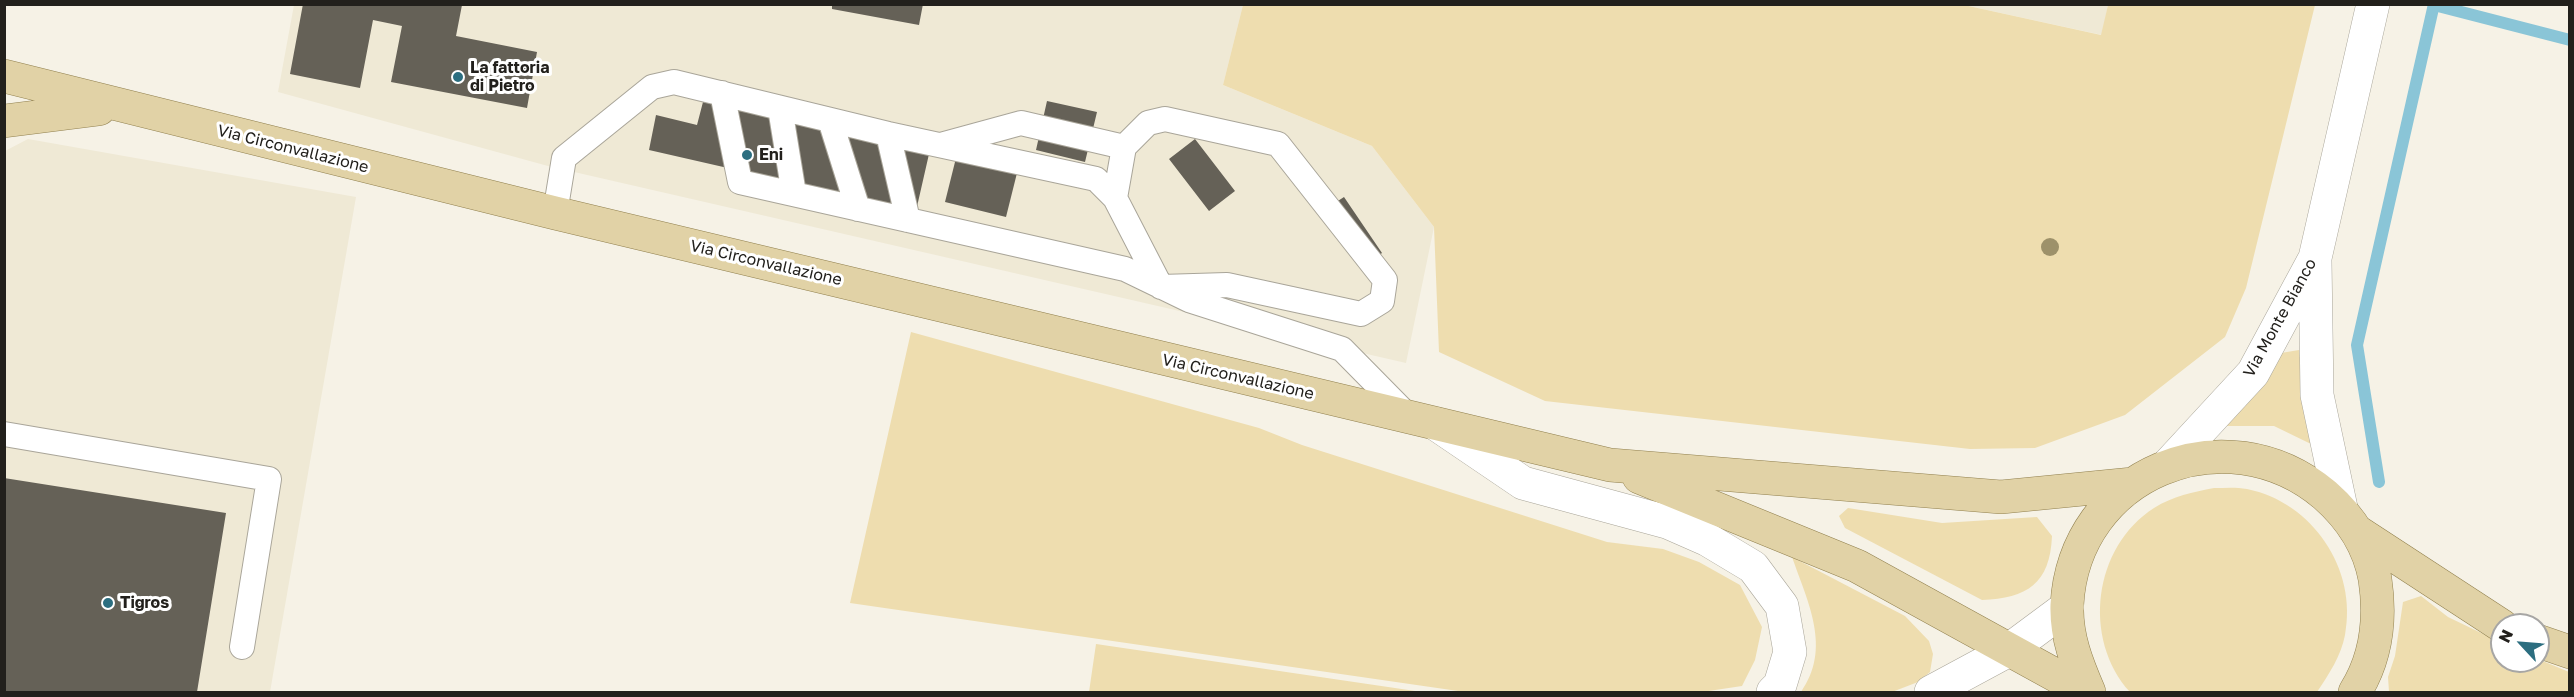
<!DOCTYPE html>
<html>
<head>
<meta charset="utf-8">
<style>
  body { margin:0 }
  #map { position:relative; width:2574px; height:697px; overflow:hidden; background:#f6f2e6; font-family:"Golos Text",sans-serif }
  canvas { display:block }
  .frame { position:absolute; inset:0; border:6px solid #22201c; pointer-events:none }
  .north { position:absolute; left:2490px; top:613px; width:60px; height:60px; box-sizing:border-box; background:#fff; border:2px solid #a7a6a4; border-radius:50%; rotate:296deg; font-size:16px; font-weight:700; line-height:24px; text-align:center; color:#22201c }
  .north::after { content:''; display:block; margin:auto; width:21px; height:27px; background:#2c6e80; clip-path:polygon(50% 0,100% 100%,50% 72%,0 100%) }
</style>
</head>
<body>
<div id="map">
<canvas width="2574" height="697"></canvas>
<div class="frame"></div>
<div class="north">N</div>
</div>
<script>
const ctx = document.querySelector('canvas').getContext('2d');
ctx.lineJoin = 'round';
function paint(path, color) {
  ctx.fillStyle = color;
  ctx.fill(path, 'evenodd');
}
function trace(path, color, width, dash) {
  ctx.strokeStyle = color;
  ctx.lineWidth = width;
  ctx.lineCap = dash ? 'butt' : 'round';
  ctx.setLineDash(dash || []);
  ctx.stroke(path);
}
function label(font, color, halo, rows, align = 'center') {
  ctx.font = font + ' "Golos Text",sans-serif';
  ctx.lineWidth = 6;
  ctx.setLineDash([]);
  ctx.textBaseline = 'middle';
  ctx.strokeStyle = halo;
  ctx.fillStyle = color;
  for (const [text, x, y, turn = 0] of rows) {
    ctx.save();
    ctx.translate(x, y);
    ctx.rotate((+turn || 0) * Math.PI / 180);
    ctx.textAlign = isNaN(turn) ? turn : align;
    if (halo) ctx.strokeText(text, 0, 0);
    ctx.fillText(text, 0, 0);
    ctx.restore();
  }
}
paint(new Path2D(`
  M294,5H1243L1223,85L1372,146L1434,227L1406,363L548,166L278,92Z
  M1964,5H2108L2102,35Z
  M28,139L356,197L270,692H5V151Z`), '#efe9d5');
paint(new Path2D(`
  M1964,5L2101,35L2108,5H2315L2246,288L2225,337L2125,415L2035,448L1970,449L1545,401L1439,352L1434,227L1372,146L1223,85L1243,5Z
  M911,332L1259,428L1302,445L1607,542L1663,549L1699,562L1740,585L1762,627L1755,660L1742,686L1702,692H1465L850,603Z
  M2299,350L2311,444L2274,426H2223L2281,353Z
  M2214,488C2225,488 2236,487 2247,489C2312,502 2358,569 2345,635C2341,656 2329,674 2317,692H2130C2082,639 2093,547 2154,508C2173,496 2193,492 2214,488Z
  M1848,508L1942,523L2037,517L2052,536C2050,584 2027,598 1982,600L1845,528L1839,516Z
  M1792,557L1905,616L1929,641L1933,654L1930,672L1918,682L1892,692H1801C1832,648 1808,603 1792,557Z
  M2421,596L2448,617L2502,643V661L2538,659L2569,672V691L2389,692L2388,677L2395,656L2403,602Z
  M1096,644L1422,692H1089Z`), '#eeddaf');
trace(new Path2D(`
  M2434,5L2570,40
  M2379,482L2357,345L2434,4`), '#8ac5d7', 12);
paint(new Path2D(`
  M303,4L462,5L456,36L537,52L527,108L391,82L402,26L373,20L360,88L290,74Z
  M832,4H923L919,25L832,9Z
  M1047,101L1097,112L1085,162L1036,150Z
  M703,102L929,154L916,211L649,150L656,115L697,125Z
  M1195,139L1235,191L1209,211L1169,159Z
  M960,142L1021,157L1006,217L945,202Z
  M1344,197L1382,253L1363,267L1321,212Z
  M4,478L226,513L197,692H4Z`), '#656157');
const service = new Path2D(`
  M722,93L740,182L1125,269L1189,300L1342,349L1410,418
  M780,108L794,194
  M830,120L858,209
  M888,134L908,220
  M944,144L1021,123L1124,147L1115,198
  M555,213L564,158L652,87L674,82L888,134L1096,179L1115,198L1161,287L1227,285L1361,314L1382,301L1385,280L1278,144L1165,119L1148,123L1124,147
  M4,434L269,479L242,647`);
const minor = new Path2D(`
  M2315,261L2317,395L2341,508
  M1436,424L1523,483L1667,522L1708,540L1753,567L1782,606L1790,652L1780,685L1773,692
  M2168,465L2253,373L2315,258L2373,4
  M1931,692L2009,650L2067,607`);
const primary = new Path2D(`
  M4,76L555,213L1610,465L2001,497L2133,484
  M4,121L99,109
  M1639,477L1857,566L2086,692
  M2358,532L2502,626
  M2538,641L2570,652
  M2089,692C2077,664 2066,637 2067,605C2074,473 2225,411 2325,495C2350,517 2369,546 2375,579C2381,619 2377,657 2355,692`);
trace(service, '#a9a599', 26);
trace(minor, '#a9a599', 34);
trace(primary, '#91804f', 34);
trace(service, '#fff', 24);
trace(minor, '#fff', 33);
trace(primary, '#e1d2a6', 33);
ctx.fillStyle = '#9d916a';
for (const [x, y] of [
  [2050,247]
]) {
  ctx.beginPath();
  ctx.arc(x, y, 9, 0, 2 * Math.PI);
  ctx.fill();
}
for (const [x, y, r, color] of [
  [458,77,6,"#2c6e80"],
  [747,155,6,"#2c6e80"],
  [108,603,6,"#2c6e80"]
]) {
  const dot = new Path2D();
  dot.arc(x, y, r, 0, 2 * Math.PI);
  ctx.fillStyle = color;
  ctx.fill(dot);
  trace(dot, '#fff', 2);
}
label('bold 16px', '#22201c', '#fff', [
  ["La fattoria",470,68],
  ["di Pietro",470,86],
  ["Eni",759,155],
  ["Tigros",120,603]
], 'left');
label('16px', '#22201c', '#fff', [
  ["Via Circonvallazione",293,149,14],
  ["Via Circonvallazione",766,263,13],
  ["Via Monte Bianco",2280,318,-61],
  ["Via Circonvallazione",1238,377,13]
]);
</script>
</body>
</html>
